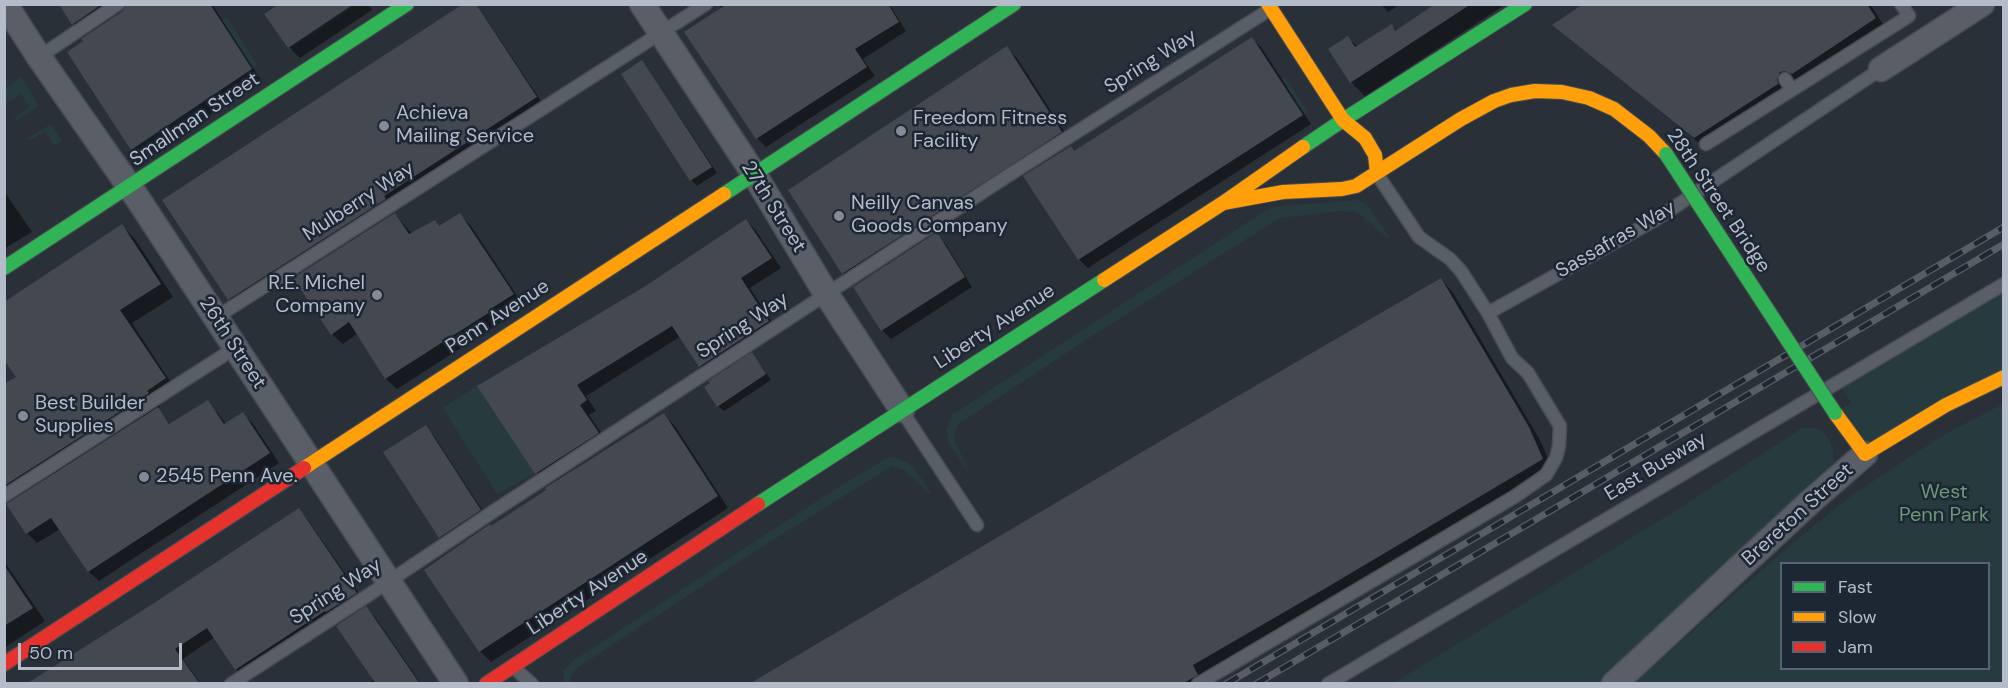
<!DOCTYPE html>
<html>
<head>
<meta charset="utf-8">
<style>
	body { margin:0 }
	#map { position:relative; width:2008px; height:688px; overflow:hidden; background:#2a3038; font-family:"DM Sans",sans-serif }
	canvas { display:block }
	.frame { position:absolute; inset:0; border:6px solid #b4bcc9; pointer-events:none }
	.legend { position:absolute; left:1780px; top:562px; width:210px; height:108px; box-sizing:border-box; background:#1d2633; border:2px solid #59626f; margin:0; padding:8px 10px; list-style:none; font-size:18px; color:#b4bcc9 }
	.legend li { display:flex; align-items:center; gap:12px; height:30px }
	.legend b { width:30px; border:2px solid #59626f }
	.scale { position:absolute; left:18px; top:643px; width:164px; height:27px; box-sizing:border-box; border:3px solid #b4bcc9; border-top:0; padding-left:8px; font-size:18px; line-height:21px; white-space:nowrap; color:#b4bcc9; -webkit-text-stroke:4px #1d2633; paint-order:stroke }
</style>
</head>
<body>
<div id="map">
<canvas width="2008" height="688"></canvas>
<div class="frame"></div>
<ul class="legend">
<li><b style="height:8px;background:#30b455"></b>Fast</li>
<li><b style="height:8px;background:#ff9f0a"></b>Slow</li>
<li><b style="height:8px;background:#e5322d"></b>Jam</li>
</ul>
<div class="scale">50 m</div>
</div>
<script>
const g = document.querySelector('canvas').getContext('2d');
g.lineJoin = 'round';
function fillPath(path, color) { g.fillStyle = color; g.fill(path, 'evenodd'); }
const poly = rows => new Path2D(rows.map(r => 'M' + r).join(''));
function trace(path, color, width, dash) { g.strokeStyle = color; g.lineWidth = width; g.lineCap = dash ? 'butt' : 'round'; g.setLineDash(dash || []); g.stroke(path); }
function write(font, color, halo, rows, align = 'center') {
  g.font = font + ' "DM Sans",sans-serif'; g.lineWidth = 5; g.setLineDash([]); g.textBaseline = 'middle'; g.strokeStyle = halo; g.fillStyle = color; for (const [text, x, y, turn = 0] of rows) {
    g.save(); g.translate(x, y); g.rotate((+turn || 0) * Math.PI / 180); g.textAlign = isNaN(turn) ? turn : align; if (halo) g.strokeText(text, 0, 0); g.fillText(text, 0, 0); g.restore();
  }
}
const green = poly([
	[354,4,359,5,289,51,288,48],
	[227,17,257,65,252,69,221,21],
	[21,77,39,106,17,121,14,118,15,117,29,107,21,94,5,104,5,88],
	[1285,77,1308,112,1303,115,1281,80],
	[198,105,200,109,135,152,132,149],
	[51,124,62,141,54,145,45,132,28,141,28,138],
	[1357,200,1366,203,1390,238,1386,237,1361,215,1355,212,1341,211,1280,218,1092,336,959,424,954,434,955,440,969,473,949,444,946,430,952,415,1271,207],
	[2003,284,2003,377,1865,454,1835,413,1851,403,1838,381],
	[477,386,535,473,497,494,443,408],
	[2003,404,2003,683,1632,684,1801,536,1855,493,1945,434],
	[1782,564,1988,564,1988,668,1782,668],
	[1812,427,1823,431,1830,441,1833,451,1834,462,1830,472,1614,683,1392,684,1680,508,1802,428],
	[894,457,905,461,914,468,932,494,928,492,905,471,892,466,762,547,594,657,577,668,573,672,569,683,565,683,563,671,571,662,829,493,885,459]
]);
const shadow = poly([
	[60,4,212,4,261,80,143,160,132,149,124,12,129,5,84,35,73,24],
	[281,4,368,4,372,10,300,58,289,47,267,14],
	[476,4,545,107,238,308,229,299],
	[719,4,889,4,906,31,863,59,875,76,766,147,757,138,722,9],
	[1381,4,1400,4,1388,12],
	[1436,4,1506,4,1365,96,1351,82,1348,38,1358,47,1392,26,1397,31],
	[1586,4,1870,4,1886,29,1707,149,1566,36],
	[1252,39,1261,47,1311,124,1088,268,1079,259,1075,152],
	[1007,48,1017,58,1071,142,853,283,843,273],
	[647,68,717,173,697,186,691,180],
	[4,191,32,232,4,249],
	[395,214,412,234,440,227,460,215,471,226,523,305,502,319,503,321,397,389,386,379,358,333,343,344,332,334],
	[746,220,756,231,781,268,750,288,778,332,710,376,700,366,681,336,586,396,596,411,589,415,608,443,547,483,537,473,479,387,645,288],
	[122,226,135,239,173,297,132,323,177,392,159,404,160,407,157,409,171,425,207,402,217,412,226,424,243,414,253,424,279,463,99,581,89,572,60,529,37,543,27,533,8,504,4,507,4,386,18,378],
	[936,234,945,243,972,287,891,339,882,330],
	[1441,280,1452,291,1540,440,1553,470,1207,684,752,684],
	[752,354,771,380,724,411,718,406,712,384],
	[664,415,675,426,728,508,491,662,480,651,491,528],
	[425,427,434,436,488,519,449,546,440,537],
	[298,510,307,519,365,602,245,678,236,669,215,637,183,659,201,684,29,684,64,663],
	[4,561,45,621,4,648],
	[366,608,375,617,421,684,368,684,375,679]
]);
const building = poly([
	[59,4,102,4,72,25],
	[126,4,210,4,252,69,131,150,67,52,83,41,81,39,123,11],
	[279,4,354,4,288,48,264,14],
	[463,4,476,4,537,97,384,196,386,199,228,300,162,200],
	[727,4,888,4,899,22,855,49,867,67,756,139,684,32],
	[1435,4,1471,4,1350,83,1328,49,1348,36,1355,47,1392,24,1395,31],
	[1583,4,1867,4,1876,18,1792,74,1785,71,1780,72,1777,79,1778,84,1694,138,1552,25],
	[1252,37,1303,115,1078,260,1023,176,1071,146,1074,151],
	[1007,46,1062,132,842,274,788,190],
	[642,60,712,167,690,181,621,74],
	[395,213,409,234,435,220,439,226,460,213,514,294,492,308,493,310,385,379,349,322,331,335,293,278],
	[746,219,772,258,741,278,769,321,699,367,672,326,577,385,587,400,580,405,599,433,535,474,477,386,644,287],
	[122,224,161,284,120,310,166,378,147,391,149,393,4,486,4,384,16,377,4,360,4,302],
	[937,232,965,277,881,331,853,287],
	[1441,278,1529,427,1543,459,1331,585,1193,665,1198,675,1182,684,749,684,1181,429],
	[752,352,766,374,717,407,704,387,710,383,708,381],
	[208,400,224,424,243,412,270,453,88,572,51,518,26,534,6,504,158,407,169,424],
	[664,413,718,496,479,652,424,570,490,524,491,526,546,490,545,488],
	[426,425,481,510,439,538,383,452],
	[299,508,357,593,326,612,325,611,235,670,207,628,175,649,200,684,26,684,151,605],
	[4,565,33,608,4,626],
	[366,606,367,607,420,684,376,684,336,626]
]);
const lane = poly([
	[39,57,118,4],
	[1785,79,1792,90,1909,16,1901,4],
	[1706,144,1792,90],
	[1377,174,1419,237,1450,259,1461,271,1488,313,1655,220,1881,69],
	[215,318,706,4],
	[902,411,977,525],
	[4,496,235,348],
	[513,667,532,684],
	[231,684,367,596,494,511,1009,175,1269,10],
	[1198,684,1514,497,1546,475,1556,458,1559,446,1560,426,1528,373,1512,358,1488,313],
	[1328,684,2004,284]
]);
const street = poly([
	[5,4,39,57,138,199,456,684],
	[642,4,754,174,827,295,902,410],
	[1881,69,1982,4],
	[1614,684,1810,502,1865,454]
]);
const fast = poly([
	[1303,147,1343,120,1525,4],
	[724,194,1014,4],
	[4,268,407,4],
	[758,504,1104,280]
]);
const slow = poly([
	[1268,4,1343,120,1365,138,1375,155,1377,173],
	[1223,203,1283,192,1342,189,1356,186,1461,119,1494,101,1511,95,1535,91,1562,92,1589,98,1614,109,1649,136,1666,154],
	[1104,280,1223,203,1303,147],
	[1835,413,1865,454,1946,405,2004,377],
	[304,468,724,194]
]);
const jam = poly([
	[4,664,304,468],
	[486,684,758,504]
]);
const rail = poly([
	[1226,684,2004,227],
	[1256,684,2004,244]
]);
const fastBridge = poly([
	[1666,154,1835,413]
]);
const markers = [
	[384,126,6,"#848b96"],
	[901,131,6,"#848b96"],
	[839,216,6,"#848b96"],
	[377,295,6,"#848b96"],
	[23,416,6,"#848b96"],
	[144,477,6,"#848b96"]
];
const streetNames = [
	["Spring Way",1151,62,-32],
	["Smallman Street",195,120,-34],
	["28th Street Bridge",1718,201,56],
	["Mulberry Way",359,202,-33],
	["27th Street",773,207,58],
	["Sassafras Way",1616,240,-30],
	["Penn Avenue",498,317,-33],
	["Spring Way",743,326,-33],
	["Liberty Avenue",995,327,-33],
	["26th Street",232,343,57],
	["East Busway",1656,467,-31],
	["Brereton Street",1798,515,-42],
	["Spring Way",336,592,-33],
	["Liberty Avenue",588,593,-33]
];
const poiNames = [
	["Achieva",396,114],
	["Mailing Service",396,137],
	["Freedom Fitness",913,119],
	["Facility",913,142],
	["Neilly Canvas",851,204],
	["Goods Company",851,227],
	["R.E. Michel",365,284,"right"],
	["Company",365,307,"right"],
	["Best Builder",35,404],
	["Supplies",35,427],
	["2545 Penn Ave.",156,477]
];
const parkNames = [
	["West",1944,493],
	["Penn Park",1944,516]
];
fillPath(green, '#273a3e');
fillPath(shadow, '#0007');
fillPath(building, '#444950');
trace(lane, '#484c53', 15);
trace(street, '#484c53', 27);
trace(fast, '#484c53', 16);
trace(slow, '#484c53', 16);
trace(jam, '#484c53', 16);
trace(lane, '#5a5e66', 12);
trace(street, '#5a5e66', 24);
trace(fast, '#30b455', 14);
trace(slow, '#ff9f0a', 14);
trace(jam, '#e5322d', 14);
trace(rail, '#595d64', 7);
trace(rail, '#1d2633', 4.5, [14]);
trace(fastBridge, '#484c53', 16, []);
trace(fastBridge, '#30b455', 14);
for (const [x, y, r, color] of markers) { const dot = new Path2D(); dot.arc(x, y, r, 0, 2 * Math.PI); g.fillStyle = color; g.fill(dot); trace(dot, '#1d2633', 2); }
write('20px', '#b4bcc9', '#1d2633', streetNames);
write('20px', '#b4bcc9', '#1d2633', poiNames, 'left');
write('20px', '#6b9a76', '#1d2633', parkNames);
</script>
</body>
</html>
